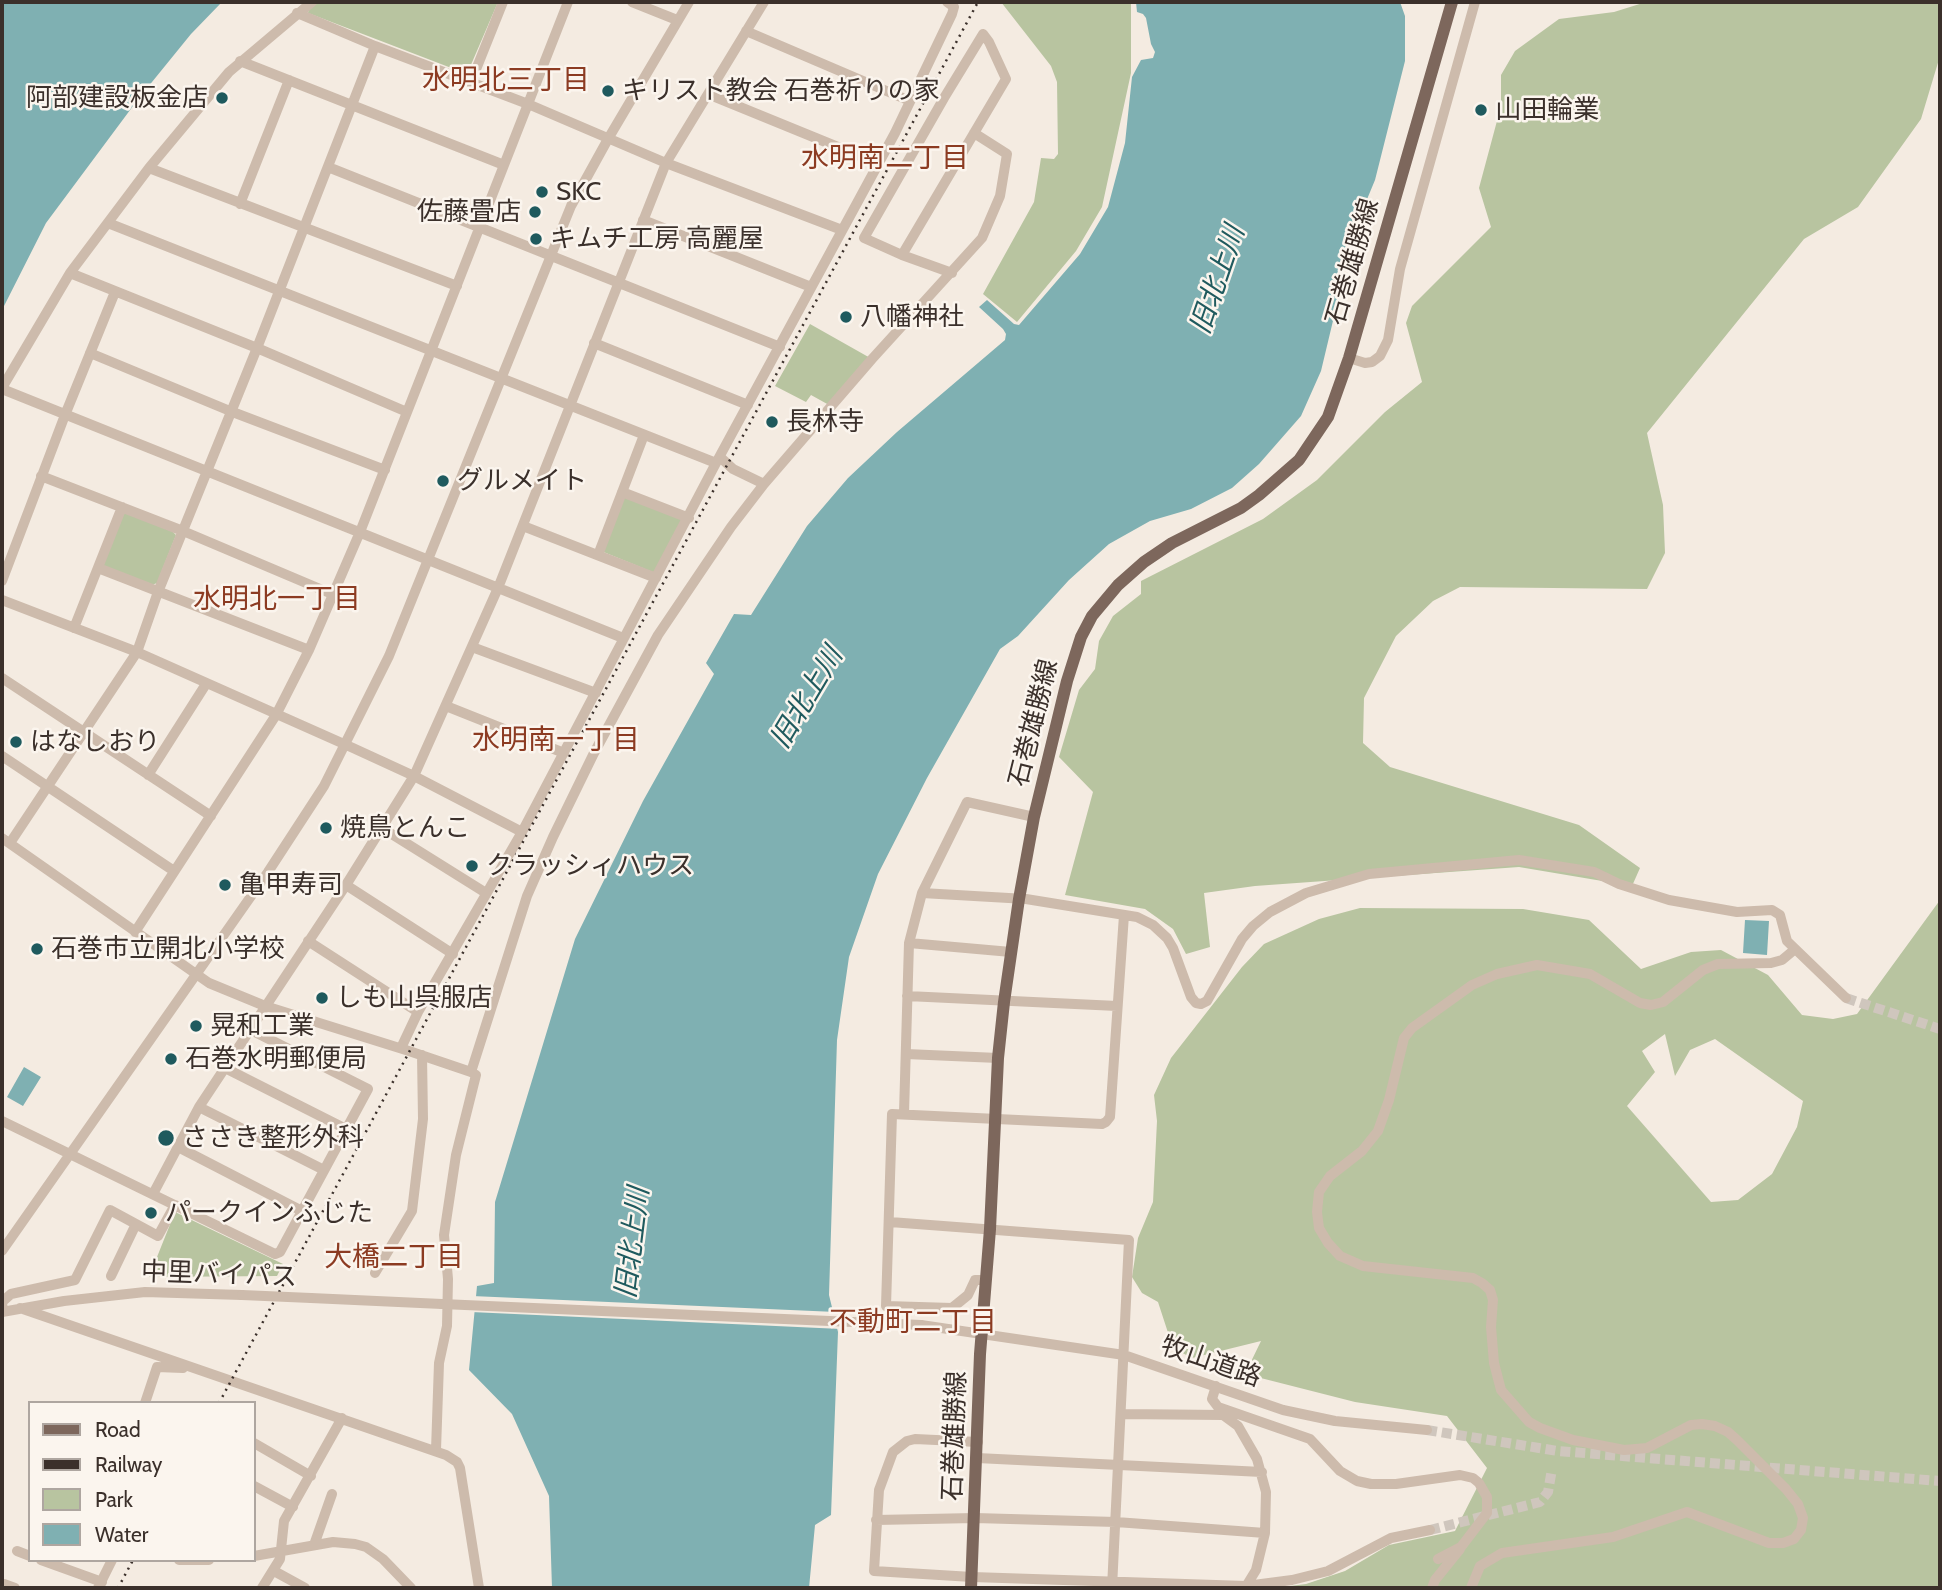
<!DOCTYPE html>
<html>
<head>
<meta charset="utf-8">
<style>
	body { margin:0 }
	#map { position:relative; width:1942px; height:1590px; overflow:hidden; background:#f4ebe1; font-family:Cabin,sans-serif }
	canvas { display:block }
	.frame { position:absolute; inset:0; border:4px solid #3b302b; pointer-events:none }
	.legend { position:absolute; left:28px; top:1401px; width:228px; height:161px; box-sizing:border-box; background:#fbf5ee; border:2px solid #aea6a0; margin:0; padding:9px 12px; list-style:none; font-size:21px; color:#3b302b }
	.legend li { display:flex; align-items:center; gap:14px; height:35px }
	.legend b { width:35px; border:2px solid #aea6a0 }
</style>
</head>
<body>
<div id="map">
<canvas width="1942" height="1590"></canvas>
<div class="frame"></div>
<ul class="legend">
<li><b style="height:9px;background:#7d675c"></b>Road</li>
<li><b style="height:9px;background:#3b302b"></b>Railway</li>
<li><b style="height:19px;background:#b8c4a0"></b>Park</li>
<li><b style="height:19px;background:#7fb0b2"></b>Water</li>
</ul>
</div>
<script>
const g = document.querySelector('canvas').getContext('2d');
g.lineJoin = 'round';
function fillPath(path, color) { g.fillStyle = color; g.fill(path, 'evenodd'); }
const poly = rows => new Path2D(rows.map(r => 'M' + r).join(''));
function trace(path, color, width, dash) { g.strokeStyle = color; g.lineWidth = width; g.lineCap = dash ? 'butt' : 'round'; g.setLineDash(dash || []); g.stroke(path); }
function write(font, color, halo, rows, align = 'center') {
  g.font = font + ' Cabin,"Noto Sans JP",sans-serif'; g.lineWidth = 5; g.setLineDash([]); g.textBaseline = 'middle'; g.strokeStyle = halo; g.fillStyle = color; for (const [text, x, y, turn = 0] of rows) {
    g.save(); g.translate(x, y); g.rotate((+turn || 0) * Math.PI / 180); g.textAlign = isNaN(turn) ? turn : align; if (halo) g.strokeText(text, 0, 0); g.fillText(text, 0, 0); g.restore();
  }
}
const green = poly([
	[318,2,498,2,467,74,308,13,309,7],
	[1001,2,1131,2,1131,73,1102,207,1076,251,1017,322,983,294,1034,202,1041,158,1054,159,1058,154,1057,82,1051,66],
	[1646,2,1940,2,1940,56,1921,119,1858,207,1804,239,1647,433,1663,505,1665,553,1647,589,1460,587,1433,601,1396,636,1364,698,1363,743,1390,767,1579,825,1640,868,1632,886,1519,867,1255,886,1204,893,1210,947,1186,954,1173,929,1145,909,1065,895,1093,792,1059,757,1079,690,1095,669,1099,641,1113,616,1141,594,1141,581,1263,519,1317,480,1385,412,1422,382,1406,323,1412,306,1491,227,1479,188,1501,106,1501,75,1515,51,1559,19,1614,12],
	[810,324,872,359,829,405,811,395,806,402,775,386],
	[624,497,682,519,655,573,601,551],
	[122,510,171,530,176,535,157,583,152,585,103,566],
	[1940,900,1940,1588,1275,1588,1306,1584,1345,1571,1389,1545,1455,1531,1487,1468,1447,1416,1355,1402,1245,1374,1261,1341,1192,1358,1173,1348,1158,1302,1142,1293,1132,1277,1138,1238,1153,1202,1157,1121,1154,1095,1171,1058,1242,967,1264,944,1319,919,1360,908,1523,909,1589,920,1641,969,1691,952,1721,950,1768,975,1802,1015,1833,1019,1857,1014],
	[1665,1034,1675,1076,1690,1050,1715,1039,1803,1101,1797,1127,1772,1174,1738,1200,1711,1202,1627,1106,1655,1072,1642,1051],
	[175,1212,283,1264,277,1276,149,1277]
]);
const water = poly([
	[2,2,222,2,191,34,139,98,46,223,2,310],
	[1136,2,1400,2,1405,16,1405,61,1375,180,1341,262,1337,304,1321,371,1301,416,1259,464,1232,488,1191,509,1150,521,1109,544,1069,580,1018,636,1000,649,927,778,878,874,849,957,837,1040,829,1295,838,1332,831,1515,815,1525,809,1588,552,1588,549,1496,512,1414,469,1370,477,1286,494,1283,495,1202,575,939,643,801,714,674,706,663,734,614,751,615,807,526,848,478,897,432,1005,340,1006,334,1003,329,979,307,987,300,1014,324,1019,325,1080,254,1108,207,1125,143,1132,77,1141,60,1153,58,1155,52,1151,44,1146,18,1143,14,1137,12],
	[1745,920,1769,921,1767,955,1743,953],
	[24,1067,41,1077,23,1106,7,1097]
]);
const pier = poly([
	[472,1296,836,1312,841,1329,471,1312]
]);
const minorTunnel = poly([
	[1846,998,1940,1029],
	[1427,1430,1558,1451,1940,1481],
	[1430,1530,1540,1502,1548,1492,1552,1469]
]);
const minor = poly([
	[632,2,677,20],
	[297,13,375,46,528,104,666,163,842,230],
	[746,31,910,101],
	[240,61,504,165],
	[471,82,503,2],
	[708,94,877,163],
	[328,167,780,347],
	[149,168,457,286],
	[240,204,289,80],
	[643,220,811,287],
	[108,223,716,463],
	[902,255,1006,79,989,42,983,34,944,98,864,238,902,255,952,273],
	[70,273,257,348,407,412],
	[594,343,748,405],
	[90,353,230,411,385,470],
	[1349,358,1365,363,1372,362,1380,356,1388,340,1400,269,1475,2],
	[2,388,70,273,149,168,229,72,312,2],
	[2,389,623,638],
	[720,457,733,469,764,484],
	[41,476,183,531,332,594],
	[622,492,689,518],
	[523,526,656,578],
	[598,555,644,435],
	[98,568,309,650],
	[2,581,65,415,115,292],
	[2,600,137,652,353,748,414,776,522,832],
	[74,628,122,507],
	[472,647,596,693],
	[2,678,211,816],
	[446,706,564,753],
	[2,756,174,871],
	[148,775,206,684],
	[382,828,486,893],
	[2,838,209,983,265,1006,409,1051,471,1072,476,1075,456,1155,444,1235,448,1279,447,1326,439,1363,436,1450],
	[10,843,137,652,158,592,257,348,375,46],
	[346,885,453,954],
	[922,893,1026,899,1137,917,1153,925,1167,938,1173,948,1191,997,1196,1003,1201,1004,1207,1001,1242,939,1253,926,1270,912,1306,893,1369,874,1519,860,1594,872,1619,884,1669,900,1737,912,1772,910,1780,915,1787,941,1846,998],
	[135,932,276,715,309,650,360,532,568,2],
	[308,941,418,1012],
	[909,943,1011,952],
	[907,996,1117,1006],
	[401,1048,418,1012,522,832,716,463,895,133,952,14,954,7,947,2],
	[906,1054,998,1058],
	[225,1068,346,1129],
	[471,1072,527,896,553,837,594,753,658,635,731,527,764,484,872,359,982,238,1000,196,1007,154,974,133],
	[199,1107,324,1170],
	[904,1113,909,943,922,893,967,802,1034,817],
	[2,1121,275,1254,280,1252,368,1089,251,1030],
	[178,1147,302,1211],
	[153,1194,199,1107,346,885,414,776,498,588,666,163,764,2],
	[890,1222,1129,1240,1112,1588],
	[2,1251,268,872,324,786,389,656,571,206,608,139,689,2],
	[375,1273,412,1211,423,1119,422,1055],
	[111,1276,136,1224],
	[986,1280,975,1280,968,1295,952,1308,886,1306,892,1114,1102,1124,1106,1122,1110,1117,1124,915],
	[311,1298,442,1304],
	[20,1308,446,1455,457,1462,460,1468,479,1588],
	[2,1312,64,1301,145,1292,242,1295],
	[3,1312,2,1302,11,1294,75,1280,110,1210,158,1236,175,1205],
	[921,1325,1124,1355,1283,1410,1335,1421,1427,1430],
	[1216,1386,1212,1399,1218,1407,1310,1439,1340,1471,1357,1481,1371,1484,1396,1484,1460,1475,1473,1478,1479,1483,1487,1497,1487,1513,1461,1547,1438,1559],
	[145,1403,157,1367,183,1368],
	[1121,1414,1223,1415,1238,1426,1257,1459,1266,1492,1265,1533,1256,1570,1245,1588],
	[978,1442,915,1439,907,1441,893,1452,879,1490,874,1571,972,1577,1246,1586,1292,1580,1328,1571,1391,1538,1430,1530],
	[254,1443,311,1476],
	[977,1458,1262,1472],
	[254,1486,293,1507],
	[876,1520,975,1518,1116,1522,1265,1533],
	[314,1545,332,1494],
	[17,1551,30,1556],
	[254,1556,333,1542,355,1544,366,1547,383,1559,411,1588],
	[41,1560,102,1582],
	[179,1560,209,1560],
	[274,1571,305,1588],
	[4,1584,15,1588],
	[98,1588,112,1560],
	[262,1588,280,1559,284,1521,342,1418],
	[1432,1588,1435,1580,1460,1549],
	[1471,1588,1480,1566,1502,1553,1613,1537,1687,1512,1769,1543,1783,1543,1794,1539,1801,1530,1803,1518,1798,1504,1786,1489,1737,1440,1728,1432,1715,1426,1702,1424,1691,1425,1647,1448,1624,1450,1573,1440,1540,1428,1529,1422,1501,1390,1494,1363,1491,1327,1493,1300,1490,1290,1482,1283,1473,1278,1363,1266,1340,1256,1328,1243,1319,1228,1317,1212,1319,1192,1330,1176,1362,1151,1378,1131,1389,1100,1404,1038,1412,1028,1472,985,1497,974,1537,965,1590,974,1640,1003,1651,1005,1663,1002,1703,970,1718,964,1771,963,1782,960,1794,950]
]);
const major = poly([
	[971,1588,980,1354,990,1229,998,1058,1004,1002,1019,899,1034,817,1067,681,1081,637,1092,616,1118,585,1144,562,1172,543,1241,508,1259,495,1299,460,1328,417,1349,358,1452,2]
]);
const rail = poly([
	[219,1403,978,2],
	[118,1588,133,1560]
]);
const minorBridge = poly([
	[242,1295,311,1298],
	[442,1304,921,1325]
]);
const markers = [
	[608,91,7,"#1f5a5e"],
	[222,98,7,"#1f5a5e"],
	[1481,110,7,"#1f5a5e"],
	[542,192,7,"#1f5a5e"],
	[535,212,7,"#1f5a5e"],
	[536,239,7,"#1f5a5e"],
	[846,317,7,"#1f5a5e"],
	[772,422,7,"#1f5a5e"],
	[443,481,7,"#1f5a5e"],
	[16,742,7,"#1f5a5e"],
	[326,828,7,"#1f5a5e"],
	[472,866,7,"#1f5a5e"],
	[225,885,7,"#1f5a5e"],
	[37,949,7,"#1f5a5e"],
	[322,998,7,"#1f5a5e"],
	[196,1026,7,"#1f5a5e"],
	[171,1059,7,"#1f5a5e"],
	[166,1138,9,"#1f5a5e"],
	[151,1213,7,"#1f5a5e"]
];
const poiNames = [
	["キリスト教会 石巻祈りの家",622,91],
	["阿部建設板金店",208,98,"right"],
	["山田輪業",1495,110],
	["SKC",556,192],
	["佐藤畳店",521,212,"right"],
	["キムチ工房 高麗屋",550,239],
	["八幡神社",860,317],
	["長林寺",786,422],
	["グルメイト",457,481],
	["はなしおり",30,742],
	["焼鳥とんこ",340,828],
	["クラッシィハウス",486,866],
	["亀甲寿司",239,885],
	["石巻市立開北小学校",51,949],
	["しも山呉服店",336,998],
	["晃和工業",210,1026],
	["石巻水明郵便局",185,1059],
	["ささき整形外科",182,1138],
	["パークインふじた",165,1213]
];
const streetNames = [
	["石巻雄勝線",1353,262,-74],
	["石巻雄勝線",1034,723,-76],
	["中里バイパス",219,1275,2],
	["牧山道路",1211,1362,19],
	["石巻雄勝線",955,1436,-88]
];
const neighbourhoodNames = [
	["水明北三丁目",506,81],
	["水明南二丁目",885,159],
	["水明北一丁目",277,600],
	["水明南一丁目",556,741],
	["大橋二丁目",394,1258],
	["不動町二丁目",913,1323]
];
const waterNames = [
	["旧北上川",1218,280,-71],
	["旧北上川",807,698,-59],
	["旧北上川",633,1243,-83]
];
fillPath(green, '#b8c4a0');
fillPath(water, '#7fb0b2');
fillPath(pier, '#f4ebe1');
trace(minorTunnel, '#cfc6bd', 10, [10, 5]);
trace(minor, '#cdbbac', 10);
trace(major, '#7d675c', 12);
trace(rail, '#3b302b', 2.5, [2, 5]);
trace(minorBridge, '#cdbbac', 10);
for (const [x, y, r, color] of markers) { const dot = new Path2D(); dot.arc(x, y, r, 0, 2 * Math.PI); g.fillStyle = color; g.fill(dot); trace(dot, '#fbf5ee', 2.5); }
write('26px', '#3b302b', '#fbf5ee', poiNames, 'left');
write('26px', '#3b302b', '#fbf5ee', streetNames);
write('28px', '#8c3b22', '#fbf5ee', neighbourhoodNames);
write('italic 28px', '#1f5a5e', '#fbf5ee', waterNames);
</script>
</body>
</html>
